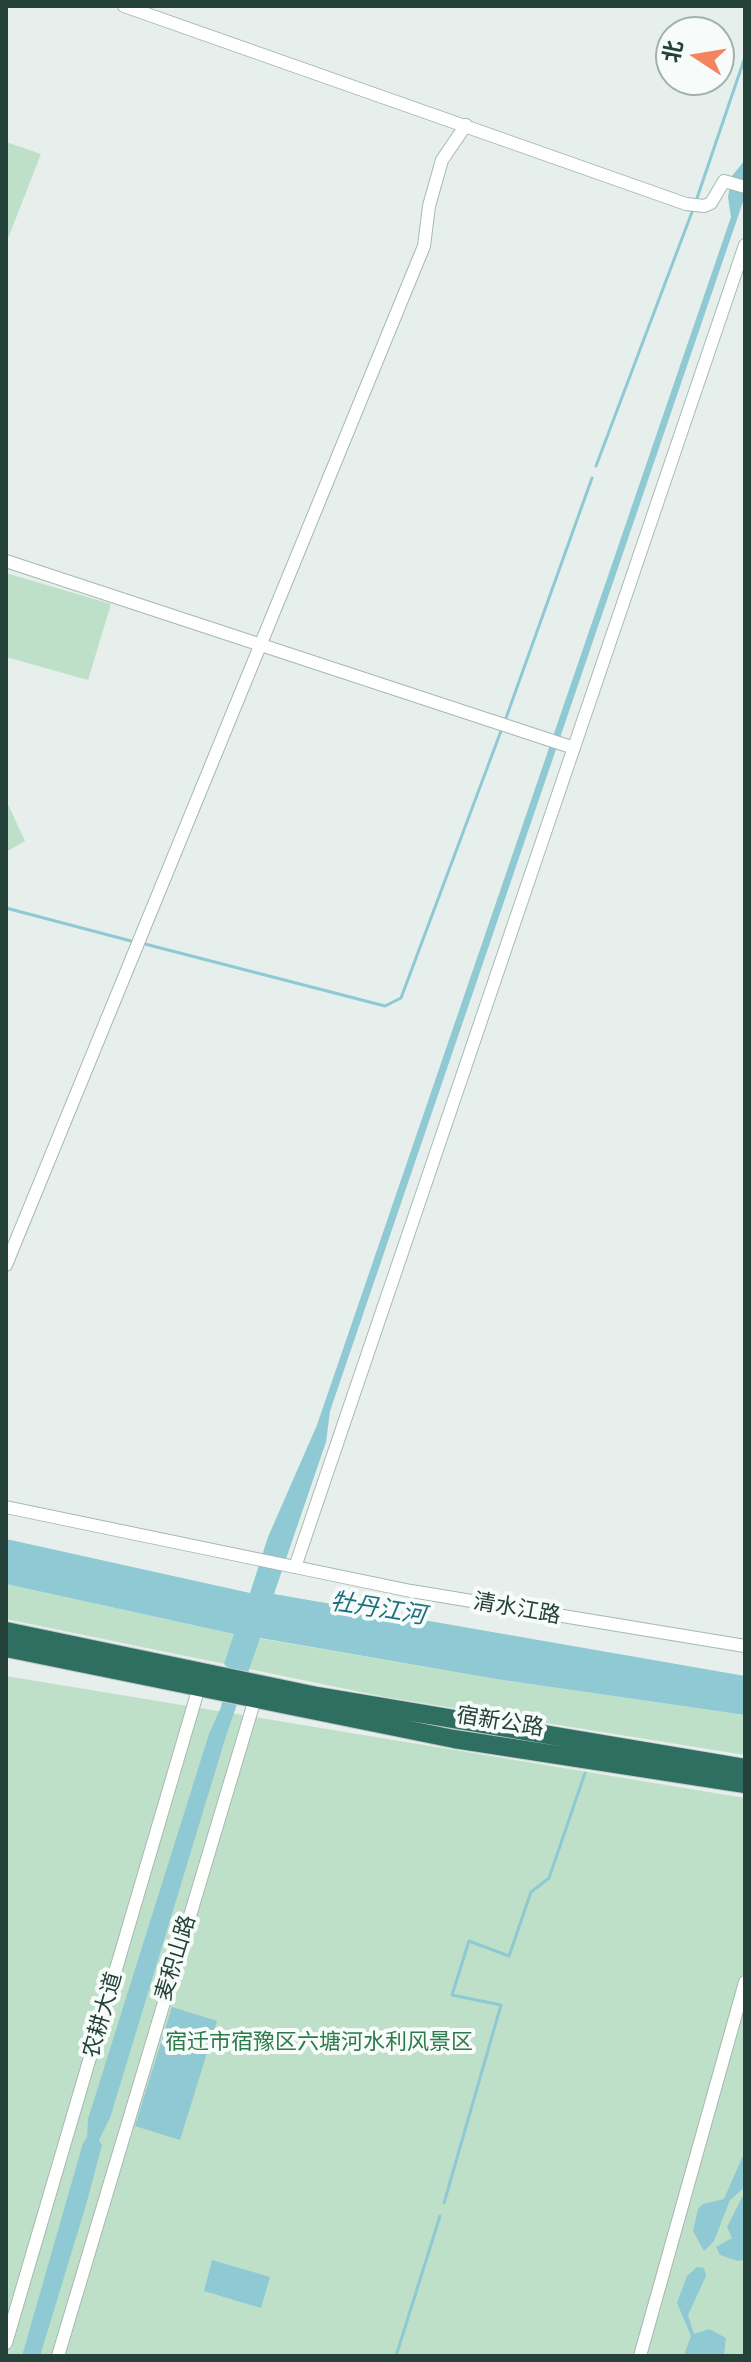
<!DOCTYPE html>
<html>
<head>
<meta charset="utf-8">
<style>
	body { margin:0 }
	#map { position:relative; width:751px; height:2362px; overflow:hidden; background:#e6efeb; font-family:"Work Sans","Noto Sans SC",sans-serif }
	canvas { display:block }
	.frame { position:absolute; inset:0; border:8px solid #24423a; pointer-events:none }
	.north { position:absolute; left:655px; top:16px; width:80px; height:80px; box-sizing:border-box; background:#f7fbf9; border:2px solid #a3b1ad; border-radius:50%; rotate:282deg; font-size:22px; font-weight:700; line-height:32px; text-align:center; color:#24423a }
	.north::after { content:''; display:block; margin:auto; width:28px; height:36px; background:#f4845f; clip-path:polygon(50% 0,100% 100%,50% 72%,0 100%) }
</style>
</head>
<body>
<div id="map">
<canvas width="751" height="2362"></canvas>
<div class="frame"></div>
<div class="north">北</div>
</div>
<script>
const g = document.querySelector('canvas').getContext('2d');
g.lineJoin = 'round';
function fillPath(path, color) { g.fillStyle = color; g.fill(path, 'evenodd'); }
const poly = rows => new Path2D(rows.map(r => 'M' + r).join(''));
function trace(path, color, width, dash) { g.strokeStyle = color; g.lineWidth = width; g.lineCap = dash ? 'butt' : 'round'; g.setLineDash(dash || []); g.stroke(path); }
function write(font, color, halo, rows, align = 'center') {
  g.font = font + ' "Work Sans","Noto Sans SC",sans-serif'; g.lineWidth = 8; g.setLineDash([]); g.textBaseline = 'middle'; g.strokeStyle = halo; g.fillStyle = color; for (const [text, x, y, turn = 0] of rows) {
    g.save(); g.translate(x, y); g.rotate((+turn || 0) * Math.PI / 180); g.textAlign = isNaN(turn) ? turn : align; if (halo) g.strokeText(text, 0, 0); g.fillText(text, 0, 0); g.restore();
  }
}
const green = poly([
	[6,142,41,154,7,241,6,241],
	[6,573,111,604,88,680,6,657],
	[6,800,25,841,6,852],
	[6,1584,234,1634,496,1679,745,1715,745,1755,385,1697,6,1619],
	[6,1676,745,1798,745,2356,6,2356]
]);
const water = poly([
	[745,160,745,196,330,1411,326,1442,274,1594,745,1676,745,1715,496,1679,260,1638,226,1736,110,2118,99,2140,102,2145,86,2205,40,2356,22,2356,83,2143,87,2138,88,2119,209,1734,221,1707,230,1670,224,1664,234,1634,6,1584,6,1539,250,1593,268,1537,317,1425,731,217,728,197,732,176],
	[172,2007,217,2021,180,2140,135,2126],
	[745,2151,745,2187,730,2200,714,2241,704,2251,693,2231,698,2209,703,2204,724,2199],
	[742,2197,745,2197,745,2253,743,2260,738,2261,720,2255,716,2247,732,2238,727,2227],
	[212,2260,270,2277,261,2308,204,2291],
	[697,2267,704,2268,706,2276,688,2315,694,2334,709,2329,726,2338,724,2356,684,2355,691,2336,677,2303,687,2276]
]);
const stream = poly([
	[697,198,745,57],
	[596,466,692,212],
	[506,718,592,478],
	[6,908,131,941],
	[145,944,385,1006,401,998,501,731],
	[444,2203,501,2005,452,1995,469,1941,509,1956,531,1892,549,1878,585,1773],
	[396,2356,440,2216]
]);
const minor = poly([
	[124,6,686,204,704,206,711,203,724,181,745,187],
	[6,561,574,748],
	[6,1265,424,246,429,206,442,160,466,125],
	[6,1507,411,1591,745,1646],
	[295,1567,745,245],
	[6,2343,199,1687],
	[58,2356,255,1699],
	[640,2356,745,1982]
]);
const highway = poly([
	[6,1631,317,1696,745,1768],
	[6,1648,454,1739,745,1784]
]);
const streetNames = [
	["清水江路",517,1609,10],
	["宿新公路",500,1722,9],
	["麦积山路",176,1958,-73],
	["农耕大道",103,2015,-74]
];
const parkNames = [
	["宿迁市宿豫区六塘河水利风景区",319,2043]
];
const waterNames = [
	["牡丹江河",378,1609,9]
];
fillPath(green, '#bfe0c8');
fillPath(water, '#8ec9d4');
trace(stream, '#8ec9d4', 3);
trace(minor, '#a8b8b2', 14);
trace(highway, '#c2cac8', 20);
trace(minor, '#fff', 12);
trace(highway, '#2f6f62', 18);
write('22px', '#24423a', '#f7fbf9', streetNames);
write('22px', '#2d7a4b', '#f7fbf9', parkNames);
write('italic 24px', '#1c6f80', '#f7fbf9', waterNames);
</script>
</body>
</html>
